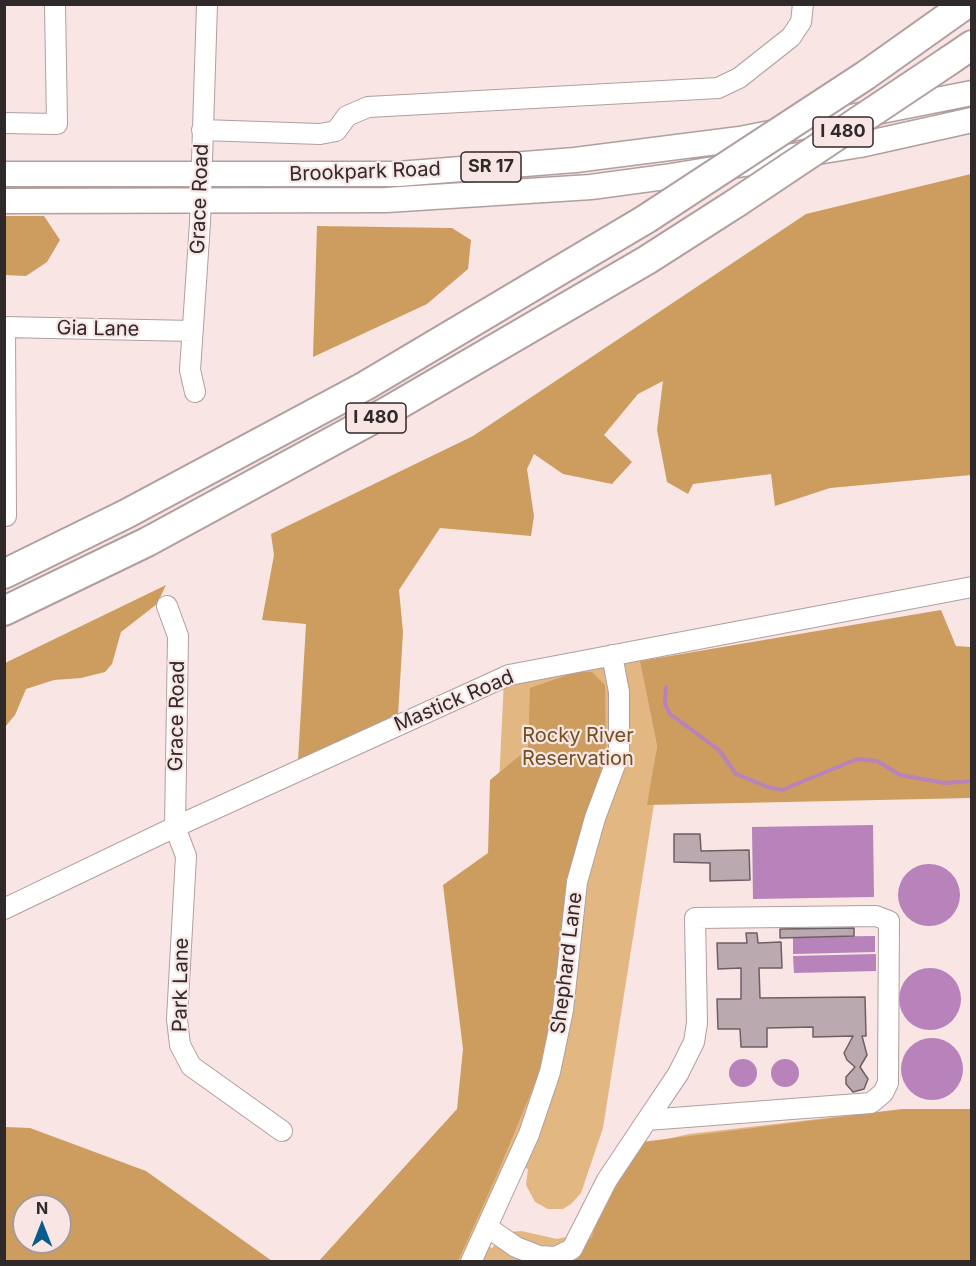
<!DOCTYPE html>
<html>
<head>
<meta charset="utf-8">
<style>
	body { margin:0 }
	#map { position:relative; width:976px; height:1266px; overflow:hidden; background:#f8e5e4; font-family:Inter,sans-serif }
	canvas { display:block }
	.frame { position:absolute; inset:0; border:6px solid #302929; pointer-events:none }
	.north { position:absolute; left:12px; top:1194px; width:60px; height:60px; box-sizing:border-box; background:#f8e5e4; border:2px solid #a89a99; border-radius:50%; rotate:0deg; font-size:16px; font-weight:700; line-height:24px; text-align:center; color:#302929 }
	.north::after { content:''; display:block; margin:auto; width:21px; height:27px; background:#085b8d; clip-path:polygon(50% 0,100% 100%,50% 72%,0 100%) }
</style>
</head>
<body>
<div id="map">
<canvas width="976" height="1266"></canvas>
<div class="frame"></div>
<div class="north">N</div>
</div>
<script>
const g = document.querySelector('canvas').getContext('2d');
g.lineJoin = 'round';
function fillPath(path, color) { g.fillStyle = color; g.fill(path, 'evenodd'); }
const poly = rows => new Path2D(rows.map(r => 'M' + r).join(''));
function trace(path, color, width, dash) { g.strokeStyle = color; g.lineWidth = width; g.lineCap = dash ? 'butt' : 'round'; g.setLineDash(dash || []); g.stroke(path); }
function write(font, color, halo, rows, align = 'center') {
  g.font = font + ' Inter,sans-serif'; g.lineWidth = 4.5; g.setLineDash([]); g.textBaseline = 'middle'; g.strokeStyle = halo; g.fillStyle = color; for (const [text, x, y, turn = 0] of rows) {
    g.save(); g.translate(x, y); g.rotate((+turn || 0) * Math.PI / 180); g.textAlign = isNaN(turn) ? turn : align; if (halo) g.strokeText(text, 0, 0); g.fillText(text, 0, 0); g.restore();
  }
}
const green = poly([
	[639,654,657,746,648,804,654,804,603,1128,581,1193,571,1204,563,1209,548,1209,535,1202,526,1185,528,1169,523,1167,487,1246,492,1248,501,1237,511,1232,521,1231,557,1239,575,1235,597,1220,607,1205,623,1149,689,1134,903,1109,971,1109,971,1261,320,1262,484,1094,504,680]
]);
const forest = poly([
	[971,174,971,475,830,488,775,506,771,474,693,484,688,494,667,482,657,430,663,381,638,394,604,435,632,462,612,484,563,474,534,454,527,469,534,516,531,536,440,528,399,590,403,632,398,716,298,761,306,624,262,620,274,555,271,534,473,436,806,214],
	[5,216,44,216,60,240,47,262,26,276,5,275],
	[317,226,452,228,471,240,468,269,427,304,313,357],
	[166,585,157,604,121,632,112,664,105,672,81,678,54,680,26,689,15,715,5,727,5,663],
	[941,610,956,646,971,647,971,798,647,805,657,746,640,661],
	[576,672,592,672,605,685,606,754,566,881,558,995,537,1078,498,1172,458,1261,318,1262,457,1109,463,1049,443,885,488,853,490,780,528,749,530,688],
	[903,1109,971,1109,971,1261,561,1262,592,1237,597,1220,642,1142],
	[5,1127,30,1128,146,1171,272,1261,5,1261],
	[24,1206,60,1206,60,1242,24,1242]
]);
const water = poly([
	[873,825,874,897,753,899,752,827],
	'898 895a31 31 0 1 1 62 0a31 31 0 1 1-62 0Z',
	[875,936,875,952,793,954,793,937],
	[876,954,876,971,794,973,793,956],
	'899 999a31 31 0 1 1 62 0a31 31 0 1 1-62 0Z',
	'901 1069a31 31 0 1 1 62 0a31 31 0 1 1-62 0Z',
	'729 1073a14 14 0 1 1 28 0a14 14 0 1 1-28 0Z',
	'771 1073a14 14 0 1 1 28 0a14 14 0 1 1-28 0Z'
]);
const stream = poly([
	[666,687,665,704,670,714,719,750,736,774,768,787,782,790,857,759,877,761,900,775,945,783,972,781]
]);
const building = poly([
	[674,834,700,834,701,851,749,850,750,880,710,881,710,863,674,862,674,834],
	[854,928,854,936,780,938,780,929,854,928],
	[746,933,757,933,758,943,781,942,782,968,759,968,760,998,865,997,866,1036,862,1036,867,1055,860,1067,868,1079,864,1089,853,1092,846,1084,846,1077,855,1067,847,1060,844,1053,853,1036,813,1037,813,1027,767,1028,767,1047,741,1047,740,1029,718,1029,717,999,741,999,741,968,718,969,717,943,747,943,746,933]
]);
const minor = poly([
	[4,123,57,124,55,4],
	[202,130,320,134,336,131,347,116,368,107,718,88,739,78,791,37,801,22,803,4],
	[4,327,192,331],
	[5,327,6,516],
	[195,392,190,370,200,223,207,4],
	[167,606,178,636,175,827,186,856,177,1019,180,1045,191,1066,282,1131],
	[4,909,175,827,509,675,972,587],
	[487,1227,516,1247,539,1256,556,1257,572,1249,607,1180,647,1120,678,1074,694,1042,697,1023,695,918,876,916,889,921,888,1083,883,1093,871,1103,647,1120],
	[471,1262,529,1134,550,1072,563,1010,577,882,595,818,619,754,619,692,612,655]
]);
const major = poly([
	[4,174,398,174,575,160,740,139,972,93],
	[4,201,386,200,591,187,665,177,860,145,972,120]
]);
const highway = poly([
	[950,60,972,45],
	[866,75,966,4],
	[4,574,126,514,365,386,646,219],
	[4,611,147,542,386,412,647,260,736,203]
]);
const highwayBridge = poly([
	[736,203,950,60],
	[646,219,866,75]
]);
const shields = [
	[843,132,60],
	[491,167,60],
	[376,418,60]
];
const shieldNames = [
	["I 480",843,132],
	["SR 17",491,167],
	["I 480",376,418]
];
const streetNames = [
	["Brookpark Road",365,172,-2],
	["Grace Road",200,199,-88],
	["Gia Lane",98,329,1],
	["Mastick Road",454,701,-23],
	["Grace Road",177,716,-89],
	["Shephard Lane",567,963,-83],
	["Park Lane",181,985,-89]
];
const parkNames = [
	["Rocky River",578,736],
	["Reservation",578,759]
];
fillPath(green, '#e2b781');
fillPath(forest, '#cc9d5e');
fillPath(water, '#b783ba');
trace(stream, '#b783ba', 4);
fillPath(building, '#baaab0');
trace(building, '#6e5f65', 1.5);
trace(minor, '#b19f9f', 22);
trace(major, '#b19f9f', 27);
trace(highway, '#b19f9f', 32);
trace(minor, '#fff', 20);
trace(major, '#fff', 24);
trace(highway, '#fff', 28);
trace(highwayBridge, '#b19f9f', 32, []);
trace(highwayBridge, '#fff', 28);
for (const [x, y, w] of shields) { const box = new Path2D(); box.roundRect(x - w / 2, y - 15, w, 30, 4.5); g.fillStyle = '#f8e5e4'; g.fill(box); trace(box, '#302929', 1.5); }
write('bold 18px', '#302929', null, shieldNames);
write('20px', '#302929', '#f8e5e4', streetNames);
write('20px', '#715021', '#f8e5e4', parkNames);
</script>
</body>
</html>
